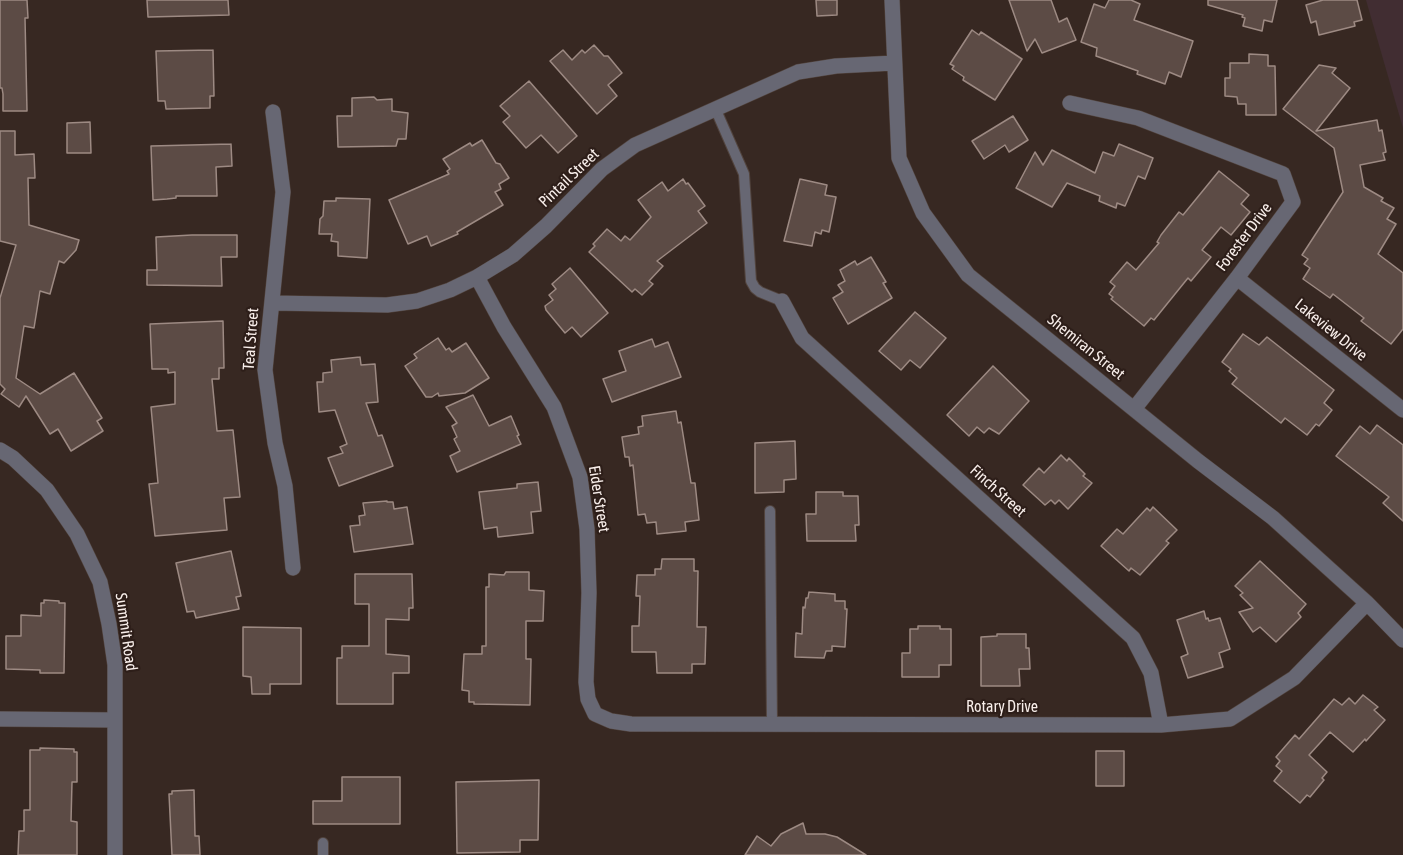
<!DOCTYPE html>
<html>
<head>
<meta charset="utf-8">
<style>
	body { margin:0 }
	canvas { display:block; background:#372822 }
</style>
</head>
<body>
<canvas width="1403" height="855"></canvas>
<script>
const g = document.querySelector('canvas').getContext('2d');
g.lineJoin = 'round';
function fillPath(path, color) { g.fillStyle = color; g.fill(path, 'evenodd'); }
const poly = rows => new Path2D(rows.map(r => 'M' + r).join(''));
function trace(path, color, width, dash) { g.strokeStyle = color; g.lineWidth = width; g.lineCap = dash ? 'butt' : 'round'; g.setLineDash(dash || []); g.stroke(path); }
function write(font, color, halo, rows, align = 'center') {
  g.font = font + ' "Asap Condensed",sans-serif'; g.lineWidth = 4.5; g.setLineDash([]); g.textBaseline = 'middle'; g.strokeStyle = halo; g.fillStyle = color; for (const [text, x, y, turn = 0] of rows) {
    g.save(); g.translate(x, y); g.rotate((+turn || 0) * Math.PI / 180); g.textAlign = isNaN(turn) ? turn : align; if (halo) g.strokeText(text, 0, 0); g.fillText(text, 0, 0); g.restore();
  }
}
const industrial = poly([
	[1366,0,1403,0,1403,128]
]);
const building = poly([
	[0,0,27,0,28,18,25,18,27,111,3,111,3,94,2,88,0,88,0,0],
	[147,0,228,0,229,15,148,17,147,0],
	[816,0,837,0,837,15,817,16,816,0],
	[1009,0,1051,0,1059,22,1067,18,1076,40,1042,53,1035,39,1027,51,1009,0],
	[1109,0,1131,0,1140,4,1134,20,1193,41,1181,77,1169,72,1165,84,1137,74,1138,71,1096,56,1097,48,1081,42,1094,4,1105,8,1109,0],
	[1208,0,1277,0,1272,22,1264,20,1262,31,1243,26,1245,18,1242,17,1243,15,1208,5,1208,0],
	[1323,0,1357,0,1362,20,1354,22,1355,26,1319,35,1316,21,1311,23,1306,5,1323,0],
	[972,30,979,35,981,32,1022,59,995,100,963,80,964,77,952,69,954,66,950,64,972,30],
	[594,45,604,56,608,56,622,73,608,85,617,96,597,114,550,61,563,50,572,60,582,50,585,53,594,45],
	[213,50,214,96,210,96,210,108,166,109,165,101,158,101,156,51,213,50],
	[1249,54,1268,55,1268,66,1275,66,1276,115,1246,115,1246,104,1238,104,1237,97,1225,96,1225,78,1230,78,1230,63,1249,63,1249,54],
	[1319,65,1336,68,1332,73,1350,88,1316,131,1377,120,1379,131,1382,130,1386,152,1383,153,1385,160,1360,165,1364,187,1383,198,1381,201,1394,208,1387,219,1396,224,1378,254,1403,273,1403,329,1391,344,1361,321,1364,318,1333,294,1330,298,1303,279,1310,268,1304,264,1308,259,1302,255,1343,192,1334,148,1283,109,1319,65],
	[529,81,577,136,558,153,541,135,526,148,503,122,510,116,500,106,529,81],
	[374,97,377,100,392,99,392,111,408,113,406,139,398,139,396,146,338,147,337,116,352,116,352,98,374,97],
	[1013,116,1028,140,1009,152,1005,145,984,159,972,141,1013,116],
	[90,122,91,153,67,153,67,123,90,122],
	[0,131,15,131,15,155,34,154,35,178,28,178,29,225,79,240,76,250,64,263,59,261,50,294,40,291,34,328,24,326,16,378,40,394,74,373,102,418,97,421,103,431,71,451,58,429,50,434,26,396,19,407,1,394,5,389,0,384,0,298,16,245,0,241,0,131],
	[482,140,496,163,500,164,509,178,499,184,501,189,495,192,503,205,457,232,458,234,431,246,427,236,408,244,389,200,449,174,447,171,450,169,443,159,470,143,472,146,482,140],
	[231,144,232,166,216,167,217,196,176,196,176,198,167,199,153,200,151,146,231,144],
	[1119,144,1153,158,1145,179,1138,176,1125,206,1117,203,1116,208,1099,201,1100,196,1067,183,1052,207,1016,188,1035,152,1043,165,1052,150,1095,173,1103,152,1114,156,1119,144],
	[1219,171,1249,195,1241,204,1250,212,1231,235,1221,227,1202,250,1211,257,1191,281,1188,278,1154,320,1151,318,1144,326,1111,299,1113,297,1109,294,1115,286,1110,282,1127,262,1136,270,1159,243,1157,242,1161,235,1179,212,1183,215,1219,171],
	[683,179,686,184,688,183,705,206,698,211,707,223,657,261,663,266,649,281,653,284,642,295,635,289,632,292,589,252,595,246,593,244,607,229,621,241,625,236,630,240,651,217,638,200,662,182,668,191,683,179],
	[800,179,827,185,825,195,836,197,829,232,822,230,821,234,815,232,812,246,784,241,800,179],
	[336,198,370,199,367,258,338,256,338,242,331,241,332,234,319,234,320,219,323,216,324,201,336,201,336,198],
	[192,235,237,235,237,257,221,257,222,286,147,285,147,270,157,270,156,237,192,235],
	[871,257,886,282,883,283,892,298,848,324,833,298,843,292,838,285,845,281,840,270,855,261,857,265,871,257],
	[570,268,608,313,581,337,572,327,565,333,546,310,545,306,553,300,549,295,556,289,552,284,570,268],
	[915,312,946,338,920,368,910,360,901,370,879,351,915,312],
	[223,321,224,368,219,368,219,379,212,379,217,431,233,430,240,497,224,498,227,530,155,536,149,484,158,483,151,407,175,404,175,372,168,373,168,369,152,369,150,324,223,321],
	[1243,334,1259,345,1267,337,1334,390,1324,403,1332,410,1319,426,1316,424,1307,435,1285,418,1281,423,1232,384,1237,378,1229,371,1231,369,1222,362,1243,334],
	[438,338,446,350,449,348,452,352,466,343,489,378,465,393,439,396,438,393,432,397,426,397,405,366,417,358,414,354,438,338],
	[652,339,655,347,668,342,681,377,612,402,603,379,626,371,619,351,652,339],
	[360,357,361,365,375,364,378,402,366,403,378,436,382,435,393,466,339,486,328,458,343,453,340,447,347,444,335,410,319,412,317,382,323,382,323,373,332,372,331,360,360,357],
	[993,366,1029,401,999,434,989,428,984,433,977,427,969,436,947,415,993,366],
	[473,395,489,426,511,416,519,435,517,436,521,444,457,472,450,456,460,451,454,439,457,437,452,426,457,423,446,407,473,395],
	[676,411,678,423,681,422,691,483,695,483,699,520,685,522,686,531,657,534,656,522,647,523,645,514,638,515,633,465,630,466,629,457,625,457,622,437,639,434,638,427,643,426,642,416,676,411],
	[1377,425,1403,445,1403,521,1383,503,1389,497,1336,456,1360,426,1370,434,1377,425],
	[795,441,796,479,784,480,784,492,755,493,755,443,795,441],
	[1061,455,1067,461,1069,458,1085,474,1083,476,1092,483,1068,509,1059,500,1055,504,1051,500,1045,505,1023,485,1039,468,1044,473,1061,455],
	[538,482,541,511,531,512,533,533,498,537,497,527,484,529,479,492,517,488,517,484,538,482],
	[816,492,843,492,843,496,858,496,859,525,855,525,856,541,807,541,806,514,816,514,816,492],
	[387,501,387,502,393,502,394,509,407,507,413,544,354,552,350,526,360,525,359,516,365,515,363,503,387,501],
	[1153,507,1177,530,1166,541,1169,543,1140,575,1131,568,1129,571,1101,546,1117,529,1123,534,1147,508,1150,511,1153,507],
	[231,551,241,596,236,597,239,609,196,618,194,611,187,612,176,563,231,551],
	[662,559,694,559,694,571,698,571,697,627,706,627,705,664,692,664,692,673,657,673,656,652,632,652,632,626,639,626,640,596,636,596,637,575,655,575,655,569,661,569,662,559],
	[1260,561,1306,604,1298,613,1301,617,1276,642,1260,627,1253,632,1239,612,1253,608,1240,595,1243,593,1235,586,1260,561],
	[506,572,529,572,529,590,544,591,543,621,526,621,526,659,531,659,530,705,474,704,474,702,469,702,469,691,462,690,464,654,482,654,482,646,486,646,486,587,489,587,489,574,504,575,506,572],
	[355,574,412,574,413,608,409,608,409,620,386,619,386,654,409,656,409,673,393,673,393,704,337,704,337,658,342,658,342,646,369,646,369,604,355,604,355,574],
	[809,592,835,594,835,601,845,601,845,609,847,609,845,647,832,646,832,651,826,651,824,658,795,657,796,633,802,634,803,607,805,608,806,598,808,598,809,592],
	[44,600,59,601,59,603,65,603,64,673,40,673,40,670,6,669,6,636,21,636,21,615,41,616,41,603,44,603,44,600],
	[1204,611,1206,619,1208,618,1209,621,1220,618,1230,649,1219,653,1223,667,1188,678,1181,657,1188,654,1177,620,1204,611],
	[918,626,940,626,940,629,951,629,951,665,939,665,939,677,902,677,902,653,910,653,910,629,918,629,918,626],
	[243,627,301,628,301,684,270,684,270,694,252,694,251,677,243,676,243,627],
	[997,634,1026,634,1026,648,1029,648,1030,669,1019,669,1020,686,981,686,981,637,997,636,997,634],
	[1363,695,1378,707,1374,710,1385,720,1366,741,1365,739,1353,752,1330,732,1309,755,1327,772,1322,778,1324,780,1310,797,1307,795,1300,803,1274,781,1282,771,1276,766,1280,761,1276,757,1295,735,1299,739,1334,699,1342,705,1349,698,1355,704,1363,695],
	[40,748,74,749,74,752,77,752,77,782,72,782,71,821,77,822,77,855,18,855,19,831,24,831,24,810,30,810,30,750,40,750,40,748],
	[1096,751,1124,751,1124,786,1096,786,1096,751],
	[342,777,400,777,400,824,313,824,313,801,342,801,342,777],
	[539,780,538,840,520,840,520,852,457,853,456,782,539,780],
	[194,790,195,836,199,836,200,855,172,855,169,794,172,794,172,791,194,790],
	[803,823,806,834,825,834,837,837,866,855,745,855,757,836,771,846,781,834,803,823]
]);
const lane = poly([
	[715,108,744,174,751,281,755,288,760,292,782,301],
	[770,511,772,724],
	[323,855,323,843]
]);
const street = poly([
	[892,0,899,158,923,213,968,275,1198,461,1273,518,1367,603,1403,640],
	[1070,103,1138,118,1283,174,1293,202,1237,278,1134,409],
	[273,112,283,192,265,370,275,443,285,486,293,568],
	[477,277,504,327,554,407,580,477,587,529,589,593,586,682,588,699,595,714,611,721,631,724,1161,725,1230,719,1294,678,1367,603],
	[1237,278,1403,410],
	[782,301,802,338,1133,638,1151,673,1161,725],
	[272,303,387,305,417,301,450,290,477,277,513,255,546,226,602,169,635,145,798,72,836,66,894,63],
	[0,450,13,458,47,490,77,534,100,582,109,624,115,665,115,855],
	[0,719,114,720]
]);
const streetNames = [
	["Pintail Street",569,178,-44],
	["Forester Drive",1244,237,-53],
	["Lakeview Drive",1331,330,39],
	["Teal Street",251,339,-86],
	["Shemiran Street",1086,347,39],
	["Finch Street",998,491,42],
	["Eider Street",599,499,81],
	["Summit Road",126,632,82],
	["Rotary Drive",1002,707]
];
fillPath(industrial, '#412d32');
fillPath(building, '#5c4b45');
trace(building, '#9d8a83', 1.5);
trace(lane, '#52443e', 12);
trace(street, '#52443e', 16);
trace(lane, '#676773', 10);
trace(street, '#676773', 15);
write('16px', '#f8eeea', '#2d1e19', streetNames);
</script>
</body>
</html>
